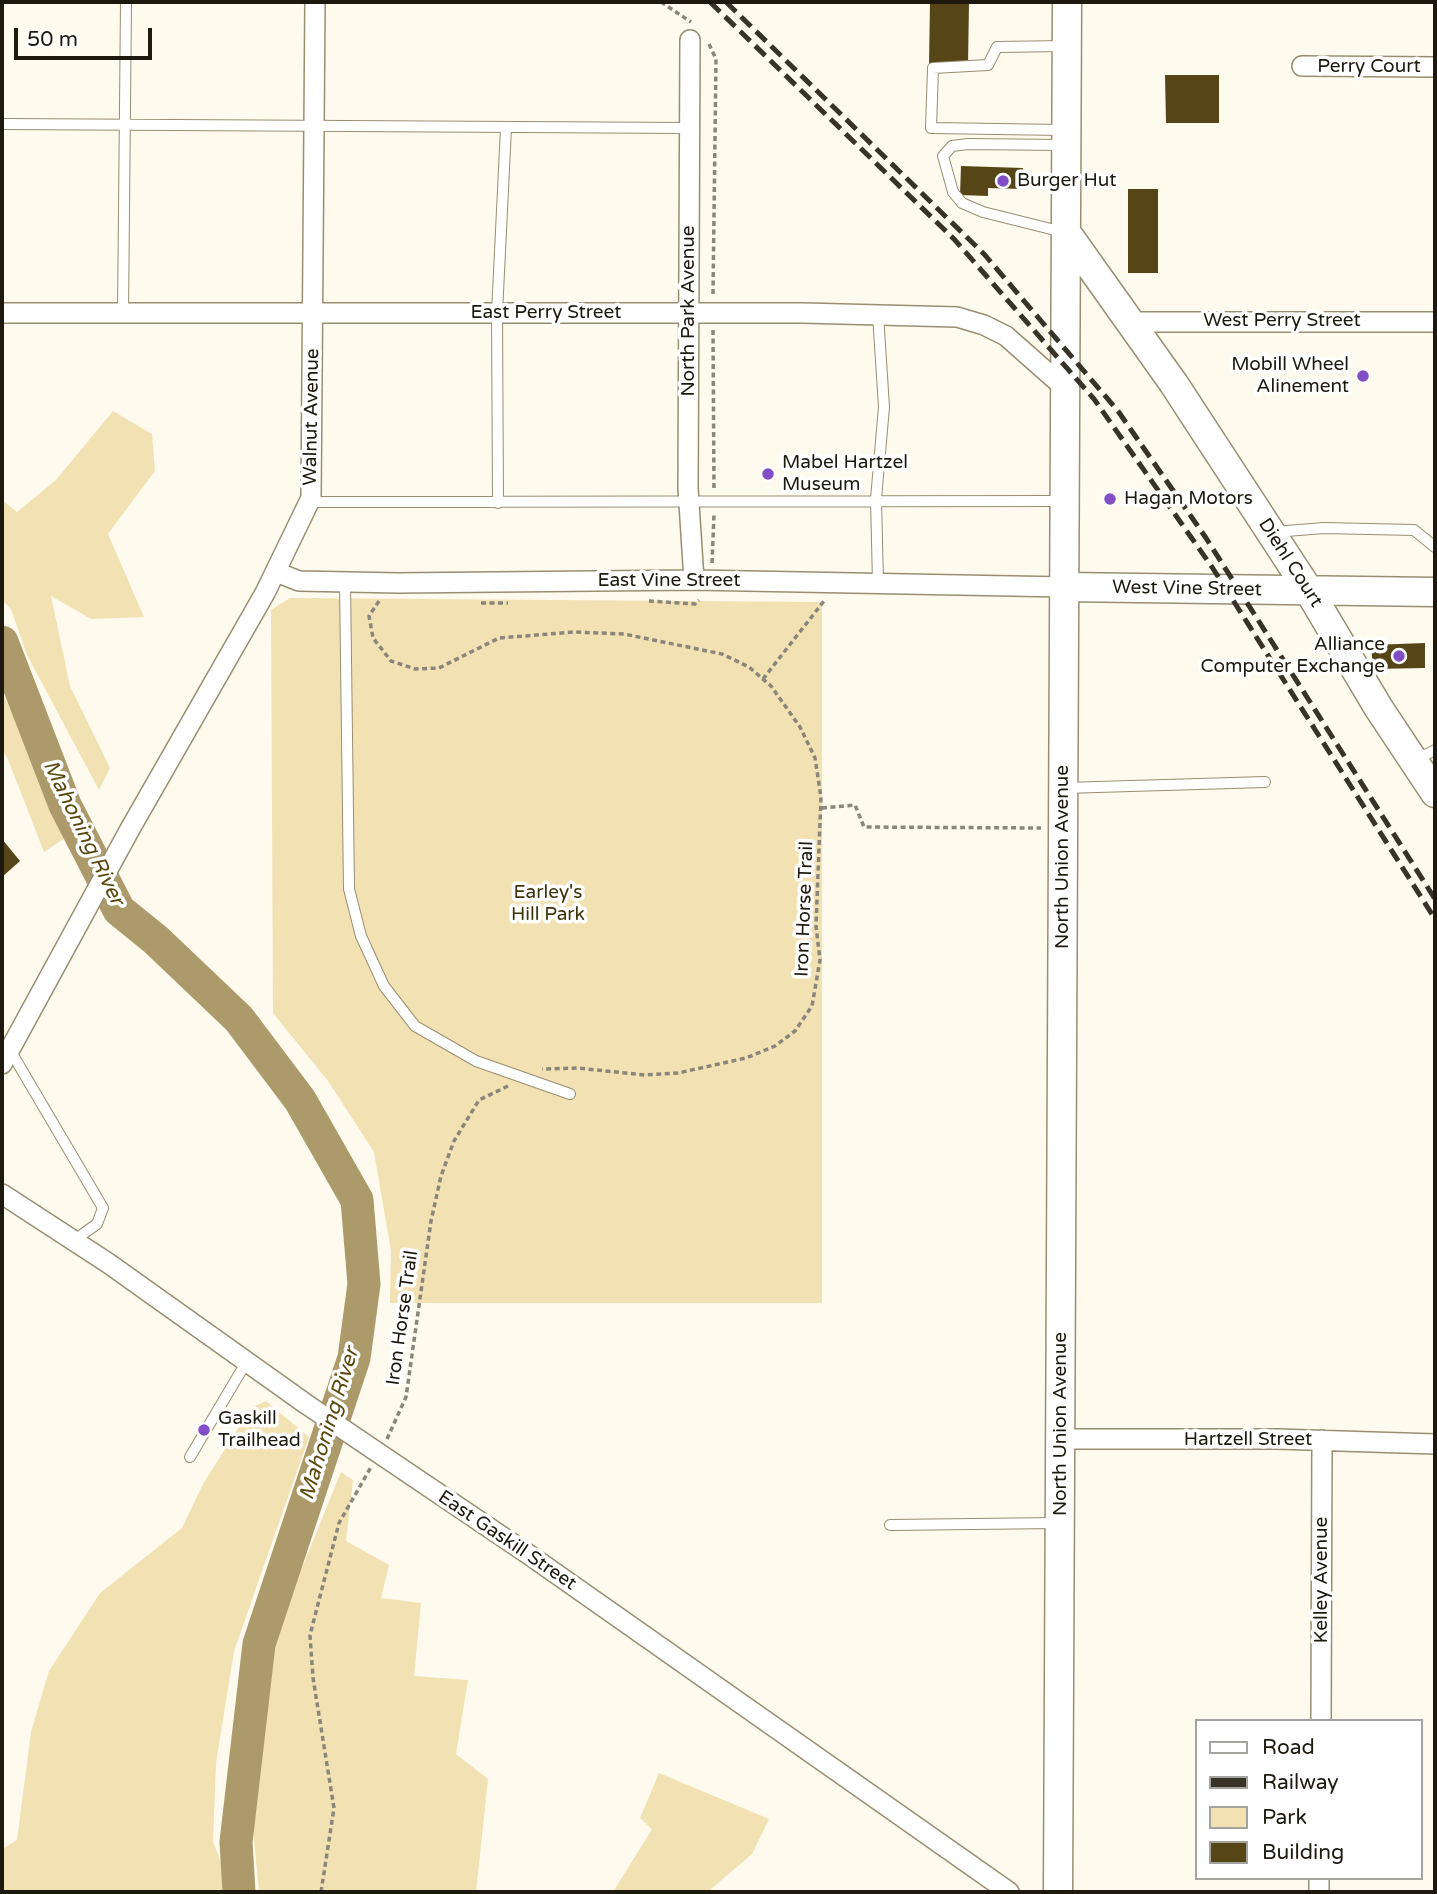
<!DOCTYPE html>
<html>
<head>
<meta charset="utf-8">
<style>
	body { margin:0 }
	#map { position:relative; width:1437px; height:1894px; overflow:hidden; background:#fefaee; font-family:"Varela Round",sans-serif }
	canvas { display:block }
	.frame { position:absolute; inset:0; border:4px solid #1d190e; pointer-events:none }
	.legend { position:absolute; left:1195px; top:1719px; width:228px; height:161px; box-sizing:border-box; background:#fff; border:2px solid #a5a39f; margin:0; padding:9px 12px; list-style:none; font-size:21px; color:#1d190e }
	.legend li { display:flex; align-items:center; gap:14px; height:35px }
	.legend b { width:35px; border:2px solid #a5a39f }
	.scale { position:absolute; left:14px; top:28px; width:138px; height:32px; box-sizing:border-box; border:4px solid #1d190e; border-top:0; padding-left:9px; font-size:21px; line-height:24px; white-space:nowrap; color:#1d190e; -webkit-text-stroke:5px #fff; paint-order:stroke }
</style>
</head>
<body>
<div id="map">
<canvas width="1437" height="1894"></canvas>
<div class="frame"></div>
<ul class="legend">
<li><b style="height:9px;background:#fff"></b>Road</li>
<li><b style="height:9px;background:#373328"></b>Railway</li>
<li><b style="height:19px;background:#f2e1b3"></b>Park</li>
<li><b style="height:19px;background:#554517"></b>Building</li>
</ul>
<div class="scale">50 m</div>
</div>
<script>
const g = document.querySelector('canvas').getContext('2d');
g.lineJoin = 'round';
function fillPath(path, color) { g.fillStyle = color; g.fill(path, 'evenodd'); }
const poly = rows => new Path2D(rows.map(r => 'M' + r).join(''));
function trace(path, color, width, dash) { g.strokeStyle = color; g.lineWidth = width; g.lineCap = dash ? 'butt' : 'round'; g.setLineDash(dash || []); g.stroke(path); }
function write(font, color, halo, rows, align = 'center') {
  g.font = font + ' "Varela Round",sans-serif'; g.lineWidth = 7; g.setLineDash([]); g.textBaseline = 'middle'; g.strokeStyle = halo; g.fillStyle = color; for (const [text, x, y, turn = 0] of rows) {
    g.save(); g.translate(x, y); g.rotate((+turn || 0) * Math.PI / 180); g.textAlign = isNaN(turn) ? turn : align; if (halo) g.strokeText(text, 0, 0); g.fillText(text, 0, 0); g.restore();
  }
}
const green = poly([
	[113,411,152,434,155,471,108,534,144,617,91,619,51,596,70,686,110,768,99,790,27,655,11,609,2,600,2,500,17,512,56,480],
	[290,598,822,602,822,1303,390,1303,391,1251,374,1152,328,1081,273,1013,271,610],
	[2,693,33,749,65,838,44,852,7,757,2,750],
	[266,1401,309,1437,234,1651,216,1763,213,1842,226,1875,227,1892,2,1892,2,1849,17,1840,31,1732,49,1671,100,1593,182,1528,203,1484,251,1408],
	[341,1472,353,1480,346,1541,389,1565,381,1598,421,1603,414,1676,468,1680,456,1754,488,1779,476,1892,259,1892,251,1808,265,1675,286,1607],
	[659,1773,769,1819,752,1854,711,1889,712,1892,613,1892,652,1829,640,1818]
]);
const river = poly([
	[2,642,65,805,119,910,156,940,239,1019,300,1100,357,1200,364,1284,354,1358,259,1644,236,1842,239,1892]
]);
const building = poly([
	[930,2,969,2,968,65,929,65],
	[1165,75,1219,75,1219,123,1166,123],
	[961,166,1023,168,1022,189,988,188,988,196,960,195],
	[1128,189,1158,189,1158,273,1128,273],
	[1425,643,1425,668,1373,669,1371,645],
	[2,839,20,861,2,877]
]);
const path = poly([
	[661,2,691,22],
	[709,44,716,59,713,294],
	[713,330,714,490],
	[712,563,714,515],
	[379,601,369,616,373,638,391,661,415,669,439,668,499,638,574,632,624,634,722,654,749,667,771,686,800,727,815,758,821,797,816,926,820,960,812,1006,795,1031,775,1046,746,1058,678,1073,645,1075,577,1068,542,1069],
	[649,601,695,604,699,600],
	[481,603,508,603],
	[763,679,824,601],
	[822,808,855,805,864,827,1041,828],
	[387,1439,406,1397,431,1221,441,1176,454,1141,479,1100,508,1086],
	[321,1892,334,1808,313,1678,310,1635,339,1523,371,1467]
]);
const lane = poly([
	[2,124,689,128],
	[1062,130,931,128,933,68,988,65,997,47,1065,46],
	[1062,145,968,144,952,146,943,156,953,192,962,203,983,212,1063,232],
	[123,314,126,2],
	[878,315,884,407,876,499,878,583],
	[310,502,1061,501],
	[498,503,497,313,506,128],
	[1274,532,1324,528,1414,530,1435,547],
	[345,582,349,889,361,936,384,986,415,1026,476,1061,570,1094],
	[1417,759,1435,750],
	[1064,788,1265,782],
	[10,1050,103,1208,97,1224,73,1241],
	[190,1457,247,1361],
	[890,1525,1056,1523]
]);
const street = poly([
	[690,40,688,488,694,580],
	[1302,66,1435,67],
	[2,313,803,313,957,317,984,325,1006,336,1066,389],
	[1129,322,1435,322],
	[276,572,299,581,398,583,694,580,1065,587],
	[2,1064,130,829,265,593,311,498,315,2],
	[2,1194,108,1263,306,1404,528,1554,1009,1892],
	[1061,1439,1277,1439,1435,1444],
	[1321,1721,1322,1440],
	[1319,1892,1319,1878]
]);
const secondary = poly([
	[1066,232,1174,384,1309,591,1378,707,1435,793],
	[1065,587,1435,592],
	[1058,1892,1067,2]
]);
const rail = poly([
	[710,2,954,239,1094,399,1212,567,1435,919],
	[726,2,984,254,1118,411,1206,538,1435,899]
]);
const markers = [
	[1003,181,7,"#814ec6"],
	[1363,376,7,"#814ec6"],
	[768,474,7,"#814ec6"],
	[1110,499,7,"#814ec6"],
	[1399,656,7,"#814ec6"],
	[204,1430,7,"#814ec6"]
];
const streetNames = [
	["Perry Court",1369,67],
	["North Park Avenue",689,311,-90],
	["East Perry Street",546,313],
	["West Perry Street",1282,321],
	["Walnut Avenue",312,417,-89],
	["Diehl Court",1290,563,57],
	["East Vine Street",669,581],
	["West Vine Street",1187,589,1],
	["North Union Avenue",1063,857,-90],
	["Iron Horse Trail",805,909,-88],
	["Iron Horse Trail",403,1318,-82],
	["North Union Avenue",1061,1424,-90],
	["Hartzell Street",1248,1440],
	["East Gaskill Street",507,1541,34],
	["Kelley Avenue",1322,1580,-90]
];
const poiNames = [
	["Burger Hut",1017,181],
	["Mobill Wheel",1349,365,"right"],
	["Alinement",1349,387,"right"],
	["Mabel Hartzel",782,463],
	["Museum",782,485],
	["Hagan Motors",1124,499],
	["Alliance",1385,645,"right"],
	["Computer Exchange",1385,667,"right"],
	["Gaskill",218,1419],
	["Trailhead",218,1441]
];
const parkNames = [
	["Earley's",548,893],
	["Hill Park",548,915]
];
const waterNames = [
	["Mahoning River",83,833,64],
	["Mahoning River",330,1424,-73]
];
fillPath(green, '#f2e1b3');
trace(river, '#ac9a6b', 33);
fillPath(building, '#554517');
trace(lane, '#998e72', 12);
trace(street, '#998e72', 22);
trace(secondary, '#998e72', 31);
trace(path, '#8a867b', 3.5, [5, 3.5]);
trace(lane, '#fff', 10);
trace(street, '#fff', 19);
trace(secondary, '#fff', 28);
trace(rail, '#373328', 5, [14, 7]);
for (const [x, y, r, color] of markers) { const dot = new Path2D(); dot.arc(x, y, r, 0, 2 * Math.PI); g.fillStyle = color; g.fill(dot); trace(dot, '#fff', 2.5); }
write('19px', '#1d190e', '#fff', streetNames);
write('19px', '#1d190e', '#fff', poiNames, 'left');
write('19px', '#40330b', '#fff', parkNames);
write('italic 21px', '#5a480c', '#fff', waterNames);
</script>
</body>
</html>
